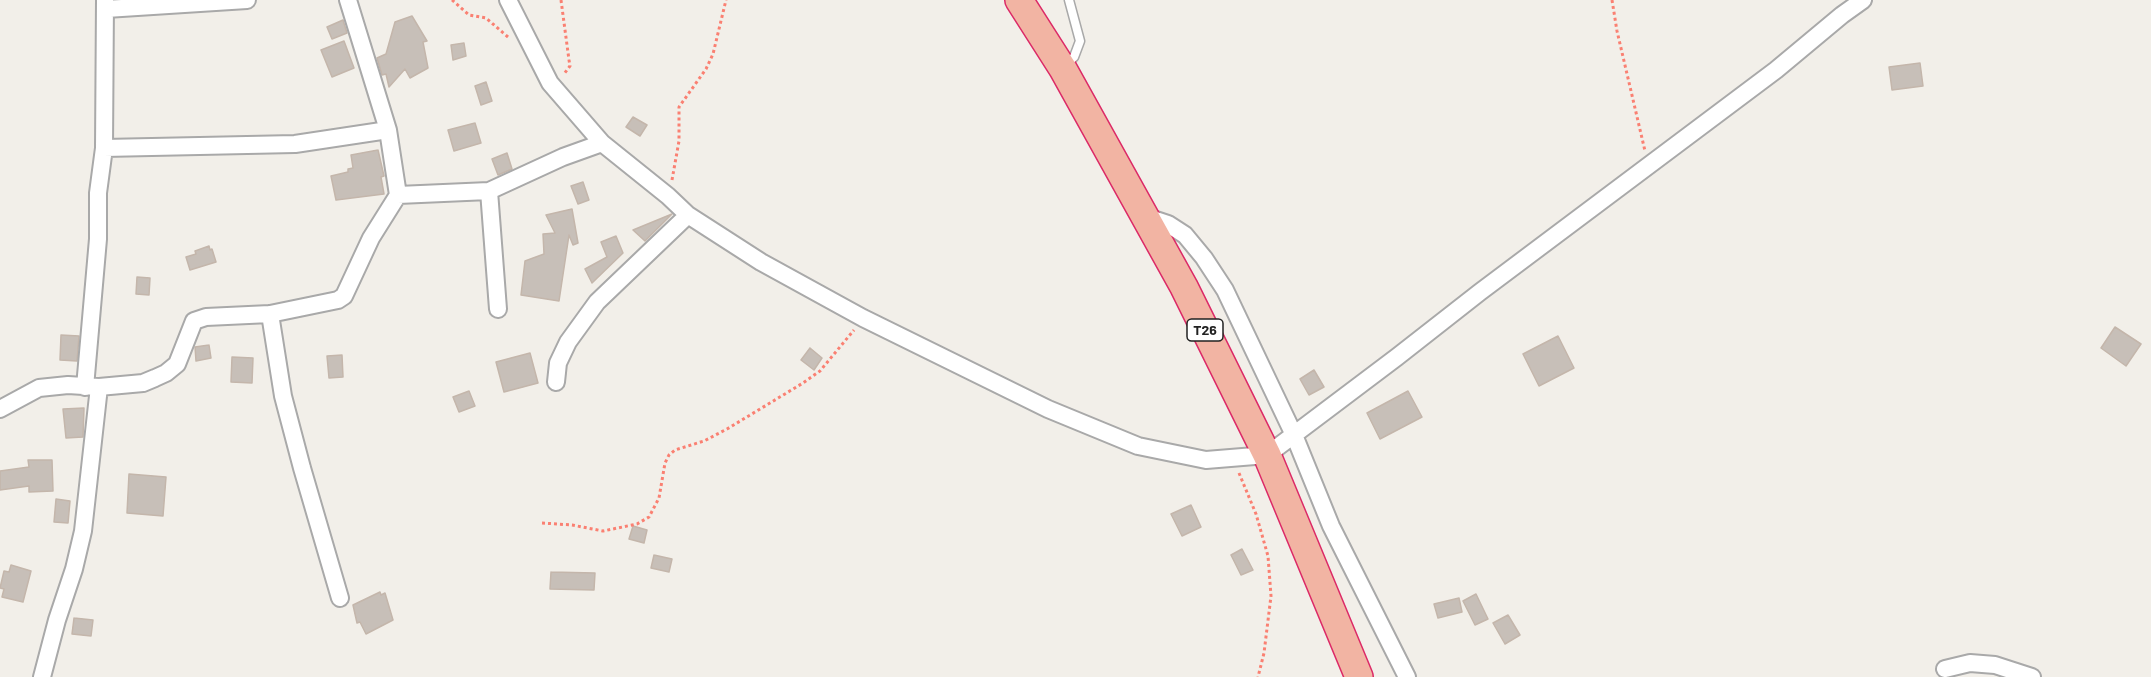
<!DOCTYPE html>
<html>
<head>
<meta charset="utf-8">
<style>
	body { margin:0 }
	canvas { display:block; background:#f2efe9 }
</style>
</head>
<body>
<canvas width="2151" height="677"></canvas>
<script>
const g = document.querySelector('canvas').getContext('2d');
g.lineJoin = 'round';
function fillPath(path, color) { g.fillStyle = color; g.fill(path, 'evenodd'); }
const poly = rows => new Path2D(rows.map(r => 'M' + r).join(''));
function trace(path, color, width, dash) { g.strokeStyle = color; g.lineWidth = width; g.lineCap = dash ? 'butt' : 'round'; g.setLineDash(dash || []); g.stroke(path); }
function write(font, color, halo, rows, align = 'center') {
  g.font = font + ' Barlow,sans-serif'; g.lineWidth = 4.5; g.setLineDash([]); g.textBaseline = 'middle'; g.strokeStyle = halo; g.fillStyle = color; for (const [text, x, y, turn = 0] of rows) {
    g.save(); g.translate(x, y); g.rotate((+turn || 0) * Math.PI / 180); g.textAlign = isNaN(turn) ? turn : align; if (halo) g.strokeText(text, 0, 0); g.fillText(text, 0, 0); g.restore();
  }
}
const building = poly([
	[412,16,427,41,423,42,428,68,410,78,405,69,389,87,386,74,382,75,377,58,386,54,395,22,412,16],
	[343,20,347,33,332,39,327,27,343,20],
	[344,41,354,68,332,77,321,50,344,41],
	[464,43,466,56,453,60,451,45,464,43],
	[1920,63,1923,86,1892,90,1889,67,1920,63],
	[486,82,492,101,481,105,475,86,486,82],
	[633,117,647,125,640,136,626,127,633,117],
	[475,123,481,143,454,151,448,130,475,123],
	[378,150,384,176,381,177,384,194,336,200,331,176,348,172,348,169,353,168,351,155,378,150],
	[507,153,512,169,498,175,492,159,507,153],
	[583,182,589,200,578,204,571,186,583,182],
	[572,209,578,243,573,245,569,235,559,301,521,295,525,261,544,254,543,234,555,233,546,215,572,209],
	[672,214,645,241,633,230,672,214],
	[616,236,623,253,592,283,585,269,607,257,601,242,616,236],
	[209,246,210,250,212,249,216,262,190,270,186,257,196,254,195,251,209,246],
	[137,277,150,278,149,295,136,294,137,277],
	[2115,327,2141,344,2126,366,2101,348,2115,327],
	[61,335,79,336,77,361,60,360,61,335],
	[1558,336,1574,368,1539,386,1523,354,1558,336],
	[209,345,211,358,196,361,195,347,209,345],
	[810,348,822,358,814,370,801,360,810,348],
	[530,353,538,383,504,392,496,362,530,353],
	[342,355,343,377,329,378,327,356,342,355],
	[232,357,253,358,252,383,231,382,232,357],
	[1314,370,1324,387,1309,395,1300,379,1314,370],
	[469,391,475,406,459,412,453,397,469,391],
	[1408,391,1422,417,1380,439,1367,413,1408,391],
	[84,408,83,437,66,438,63,409,84,408],
	[28,460,52,460,53,491,29,492,29,486,0,490,0,471,29,467,28,460],
	[129,474,166,477,163,516,127,513,129,474],
	[56,499,70,501,68,523,54,522,56,499],
	[1191,505,1201,527,1182,536,1171,514,1191,505],
	[633,526,647,530,644,543,629,539,633,526],
	[1242,549,1253,570,1241,575,1231,555,1242,549],
	[654,555,672,559,669,572,651,568,654,555],
	[11,565,31,571,23,602,2,597,4,589,0,588,4,571,9,572,11,565],
	[551,572,595,573,594,590,550,589,551,572],
	[380,592,381,595,385,593,393,620,366,634,360,622,357,623,353,605,380,592],
	[1476,594,1488,619,1475,625,1463,601,1476,594],
	[1459,598,1462,612,1438,618,1434,604,1459,598],
	[1508,615,1520,635,1505,644,1493,623,1508,615],
	[74,618,93,620,91,636,72,634,74,618]
]);
const path = poly([
	[452,0,469,15,486,18,508,37],
	[561,0,569,60,570,66,564,74],
	[1612,0,1617,31,1645,151],
	[672,180,679,141,679,107,706,69,713,54,726,0],
	[1239,473,1256,514,1268,556,1271,596,1264,653,1258,677],
	[542,523,572,525,603,531,637,524,649,517,659,498,665,463,669,455,675,450,704,441,727,429,803,383,820,371,854,330]
]);
const service = poly([
	[1065,66,1074,57,1080,41,1069,0]
]);
const minor = poly([
	[508,0,550,83,602,143],
	[106,9,247,0],
	[104,148,295,144,388,130],
	[489,191,498,309],
	[398,195,489,191,563,157,602,143,668,196,688,215,761,262,863,318,1048,409,1138,446,1206,460,1267,455,1397,357,1480,292,1776,70,1842,15,1863,0],
	[1144,216,1168,224,1185,235,1204,258,1225,290,1294,435,1331,526,1407,677],
	[270,314,283,396,302,468,340,598],
	[556,382,558,363,568,342,597,302,688,215],
	[85,387,98,239,98,193,104,148,105,0],
	[0,409,39,388,68,385,99,387,143,383,155,378,166,373,177,364,194,321,206,317,270,314,338,300,344,296,371,238,398,195,388,130,348,0],
	[1945,669,1970,663,1995,665,2032,677],
	[42,677,57,620,74,569,83,531,99,387]
]);
const trunk = poly([
	[1019,0,1063,69,1184,287,1267,455,1359,677]
]);
const shields = [
	[1205,330,36]
];
const shieldNames = [
	["T26",1205,330]
];
fillPath(building, '#c7bfb8');
trace(building, '#c4b6ab', 1.5);
trace(service, '#a9a9a9', 11);
trace(minor, '#a9a9a9', 20);
trace(trunk, '#dc2a67', 30);
trace(path, '#fa8072', 3, [3, 3]);
trace(service, '#fff', 8);
trace(minor, '#fff', 16);
trace(trunk, '#f2b4a3', 27);
for (const [x, y, w] of shields) { const box = new Path2D(); box.roundRect(x - w / 2, y - 11, w, 22, 4.5); g.fillStyle = '#fff'; g.fill(box); trace(box, '#222', 1.5); }
write('bold 14px', '#222', null, shieldNames);
</script>
</body>
</html>
